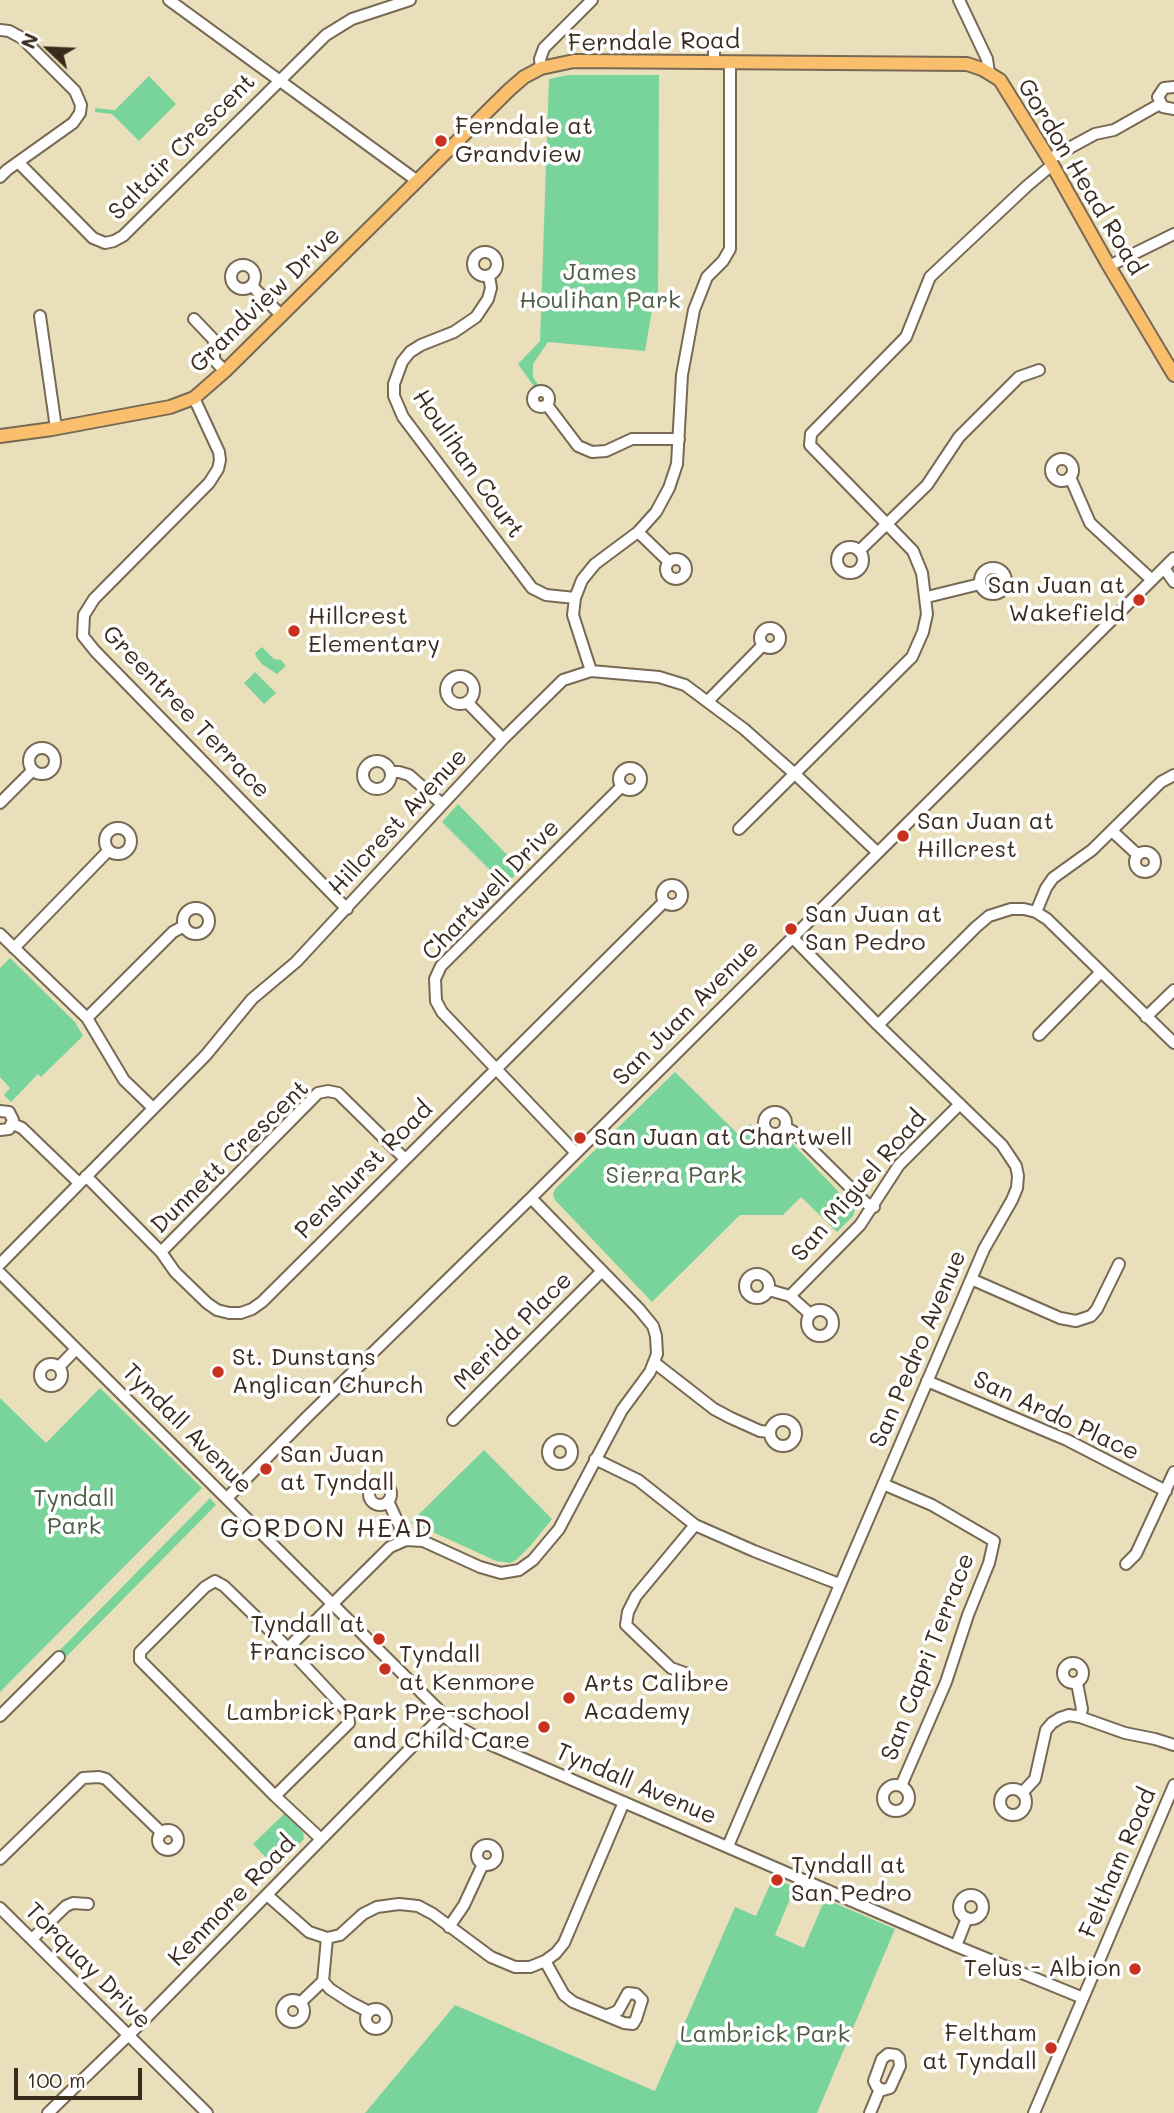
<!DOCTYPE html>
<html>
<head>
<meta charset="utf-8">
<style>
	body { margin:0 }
	#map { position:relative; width:1174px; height:2113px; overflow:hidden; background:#eadfbb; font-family:Mali,sans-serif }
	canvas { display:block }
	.north { position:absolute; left:14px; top:14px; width:70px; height:70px; -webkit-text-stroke:5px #fff; paint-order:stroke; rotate:293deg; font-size:19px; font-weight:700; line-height:28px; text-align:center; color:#3b2a1e }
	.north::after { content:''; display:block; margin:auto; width:24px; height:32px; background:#3b2a1e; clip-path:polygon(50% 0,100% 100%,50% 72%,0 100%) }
	.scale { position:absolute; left:14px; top:2068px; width:128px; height:32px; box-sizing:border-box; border:4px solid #3b2a1e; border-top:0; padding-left:9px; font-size:21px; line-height:24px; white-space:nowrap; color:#3b2a1e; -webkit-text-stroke:5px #fff; paint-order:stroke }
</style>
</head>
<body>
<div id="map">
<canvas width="1174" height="2113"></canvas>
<div class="north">N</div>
<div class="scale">100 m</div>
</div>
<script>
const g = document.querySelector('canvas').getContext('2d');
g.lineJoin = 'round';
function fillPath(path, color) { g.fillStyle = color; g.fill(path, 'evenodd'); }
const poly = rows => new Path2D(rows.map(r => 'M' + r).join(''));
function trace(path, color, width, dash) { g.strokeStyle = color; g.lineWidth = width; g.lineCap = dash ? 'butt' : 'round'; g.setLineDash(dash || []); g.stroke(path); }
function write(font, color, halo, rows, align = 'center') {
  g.font = font + ' Mali,sans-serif'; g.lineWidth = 7; g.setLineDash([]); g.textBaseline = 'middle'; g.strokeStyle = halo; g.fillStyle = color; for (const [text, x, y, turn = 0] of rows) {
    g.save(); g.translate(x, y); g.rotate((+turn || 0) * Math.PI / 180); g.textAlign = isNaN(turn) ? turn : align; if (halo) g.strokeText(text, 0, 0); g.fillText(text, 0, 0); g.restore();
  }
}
const green = poly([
	[568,75,659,75,658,311,652,310,645,351,548,342,533,364,533,377,539,386,535,388,518,364,540,341,549,79],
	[149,76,176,104,139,141,112,114,95,112,95,108,115,110],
	[262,647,274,659,281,660,286,666,277,674,263,665,257,658,255,653],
	[255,672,276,693,264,704,244,683],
	[458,804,515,863,523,865,529,862,505,885,442,822],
	[10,958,75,1022,83,1036,41,1077,38,1074,11,1102,4,1095,10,1088,0,1077,0,968],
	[675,1072,739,1135,750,1124,768,1140,775,1142,785,1140,790,1141,855,1209,853,1216,837,1232,801,1197,783,1215,740,1215,652,1302,555,1200,553,1194,555,1189],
	[100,1388,202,1488,0,1692,0,1398,46,1443],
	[484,1450,552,1519,531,1545,516,1560,510,1563,496,1561,411,1522],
	[210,1498,216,1505,66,1657,60,1650],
	[285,1813,303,1832,304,1839,276,1868,253,1844],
	[773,1878,795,1887,775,1935,804,1948,825,1899,895,1929,817,2113,365,2113,455,2005,655,2091,735,1907,756,1916]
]);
const minor = poly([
	[169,0,416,180],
	[959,0,987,59,989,73],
	[0,30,9,31,22,38,75,91,81,105,80,113,73,123,7,170,0,177],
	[714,62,714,43],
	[541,68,540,59,544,48,592,0],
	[1174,87,1164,88,1158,97,1163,107,1174,109],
	[1049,159,1095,134,1114,130,1160,104],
	[19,163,93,238,105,243,114,241,123,236,326,35,352,19,410,0],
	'473 264a12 12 0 1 1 24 0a12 12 0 1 1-24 0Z',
	'231 277a12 12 0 1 1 24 0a12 12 0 1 1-24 0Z',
	[1109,266,1174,234],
	[489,276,491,288,488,299,476,317,454,332,421,345,410,352,402,362,394,384,394,396,403,417,532,588,546,595,575,598],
	[252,286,282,316],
	[40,316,56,428],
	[194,319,214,340,214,360,225,371],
	'533 399a8 8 0 1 1 16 0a8 8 0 1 1-16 0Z',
	[194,398,219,452,220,460,218,469,209,483,94,599,84,615,83,636,95,651,347,909],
	[547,405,578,446,592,452,606,451,632,439,679,439],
	'1051 470a11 11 0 1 1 22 0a11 11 0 1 1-22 0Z',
	[1070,477,1090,523,1152,580],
	[638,532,668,561],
	'837 560a13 13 0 1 1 26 0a13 13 0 1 1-26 0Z',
	[859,551,927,485,959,437,1019,377,1039,370],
	'666 569a10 10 0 1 1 20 0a10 10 0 1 1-20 0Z',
	'980 581a13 13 0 1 1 26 0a13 13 0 1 1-26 0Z',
	[1164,568,1174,582],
	[927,597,980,584],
	'760 638a10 10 0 1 1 20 0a10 10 0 1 1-20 0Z',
	[591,671,573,615,575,598,582,580,595,564,638,532,656,512,669,488,677,464,682,375,694,310,707,277,723,261,730,249,730,62],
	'446 690a14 14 0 1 1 28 0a14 14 0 1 1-28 0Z',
	[708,701,762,646],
	[467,702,503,739],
	'29 761a13 13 0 1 1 26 0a13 13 0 1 1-26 0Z',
	'363 775a14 14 0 1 1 28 0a14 14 0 1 1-28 0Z',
	'619 779a11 11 0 1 1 22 0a11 11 0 1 1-22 0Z',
	[391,772,399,772,409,775,442,804],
	[0,803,33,770],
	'105 841a13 13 0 1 1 26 0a13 13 0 1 1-26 0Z',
	[739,829,912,657,923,632,927,614,922,573,913,551,810,445,811,434,906,337,930,277,1027,186,1052,165],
	[1112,831,1138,855],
	'1135 862a10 10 0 1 1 20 0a10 10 0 1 1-20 0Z',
	'662 895a10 10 0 1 1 20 0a10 10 0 1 1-20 0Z',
	'183 921a13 13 0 1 1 26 0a13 13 0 1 1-26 0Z',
	[1036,912,1046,888,1053,878,1092,850,1161,782,1174,775],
	[0,934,87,1018,124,1080,153,1108],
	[14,948,109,850],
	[1146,1017,1174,990],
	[87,1018,173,932,184,926],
	[878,1025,976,927,989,916,1011,909,1024,909,1036,912,1047,919,1174,1043],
	[1039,1035,1101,972],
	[0,1111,9,1112,13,1120,9,1129,0,1130],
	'764 1123a11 11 0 1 1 22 0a11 11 0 1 1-22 0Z',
	[13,1124,22,1128,79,1183],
	[785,1127,794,1132,866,1203,874,1207],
	[576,1153,442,1012,436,1001,435,979,441,966,622,786],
	[86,1176,161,1252,175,1272,207,1303,217,1310,229,1313,241,1313,252,1309,262,1302,664,902],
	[161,1252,318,1093,328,1091,338,1093,404,1158],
	[0,1264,206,1055,252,999,296,962,503,739,563,680,591,671,659,677,685,685,744,729,796,775,877,852],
	[0,1273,452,1723,487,1743,956,1946,1083,1998],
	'745 1286a12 12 0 1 1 24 0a12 12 0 1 1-24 0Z',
	[971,1279,1060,1318,1076,1321,1091,1316,1097,1309,1119,1264],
	[769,1290,790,1296,810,1314],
	[790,1296,860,1225,899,1165,960,1104],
	'807 1323a13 13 0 1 1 26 0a13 13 0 1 1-26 0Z',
	[655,1363,714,1409,731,1418,760,1431,770,1432],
	'40 1375a11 11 0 1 1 22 0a11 11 0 1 1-22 0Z',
	[59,1367,76,1349],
	[927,1381,1067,1440,1166,1491],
	'770 1433a13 13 0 1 1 26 0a13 13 0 1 1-26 0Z',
	[453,1420,602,1271],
	'548 1452a12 12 0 1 1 24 0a12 12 0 1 1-24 0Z',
	[595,1459,638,1480,695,1525,754,1551,839,1584],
	'369 1494a11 11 0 1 1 22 0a11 11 0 1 1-22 0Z',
	[883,1484,932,1505,994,1541,989,1563,968,1615,946,1682,901,1786],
	[227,1498,307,1417,531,1198,1174,558],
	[388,1501,406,1540],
	[1126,1564,1136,1554,1174,1472],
	[288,1648,390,1547,406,1540,423,1541,480,1567,501,1573,519,1570,533,1560,559,1529,622,1410,650,1372,657,1354,656,1336,653,1326,639,1309,531,1198],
	'1063 1673a10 10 0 1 1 20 0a10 10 0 1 1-20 0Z',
	[685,1673,671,1668,626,1625,628,1612,636,1596,695,1525],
	[1077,1683,1082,1709,1080,1717],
	[0,1716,59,1657],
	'883 1798a13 13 0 1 1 26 0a13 13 0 1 1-26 0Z',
	'1000 1802a13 13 0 1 1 26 0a13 13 0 1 1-26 0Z',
	[1022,1793,1035,1779,1046,1730,1052,1723,1060,1718,1069,1715,1080,1717,1125,1733,1155,1739,1174,1745],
	[275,1796,349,1723,348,1712,288,1648,224,1586,215,1581,205,1587,140,1652,140,1660,275,1796,321,1839],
	'158 1840a10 10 0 1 1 20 0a10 10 0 1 1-20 0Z',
	'477 1855a10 10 0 1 1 20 0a10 10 0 1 1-20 0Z',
	[728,1846,984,1249,1012,1200,1017,1188,1018,1176,1016,1166,1002,1145,878,1025,792,937],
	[0,1859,83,1778,99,1777,106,1779,162,1833],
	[267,1895,309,1932,327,1938,340,1935,363,1914,377,1907,399,1904,418,1906,433,1914,491,1957,515,1967,530,1967,545,1961,556,1953,564,1943,624,1802],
	'959 1907a12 12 0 1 1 24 0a12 12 0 1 1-24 0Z',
	[0,1908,207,2113],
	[449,1927,464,1905,483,1864],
	[327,1938,323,1981,330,1989,350,2002,369,2012],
	[32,1939,66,1906,73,1903,88,1904],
	[956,1946,967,1918],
	[545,1961,564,1995,573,2002,624,2023,633,2024,636,2019,642,2000,636,1994,628,1993,618,2011,608,2015],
	'282 2011a11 11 0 1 1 22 0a11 11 0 1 1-22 0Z',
	[300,2003,323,1981],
	'366 2019a10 10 0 1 1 20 0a10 10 0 1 1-20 0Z',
	[888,2054,896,2055,899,2058,900,2066,890,2088,883,2090,877,2087,874,2081,882,2059,888,2054],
	[48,2113,138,2026,443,1715],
	[870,2113,880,2089],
	[1034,2113,1174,1785]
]);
const major = poly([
	[0,436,52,429,170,407,194,398,225,371,509,90,524,77,541,68,574,61,967,64,982,69,1000,80,1049,159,1109,266,1174,375]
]);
const markers = [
	[441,141,7,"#c8321e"],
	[1139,600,7,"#c8321e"],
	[294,631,7,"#c8321e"],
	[903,836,7,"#c8321e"],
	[791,929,7,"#c8321e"],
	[580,1138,7,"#c8321e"],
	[218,1372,7,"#c8321e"],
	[266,1469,7,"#c8321e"],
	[379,1639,7,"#c8321e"],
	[385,1669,7,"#c8321e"],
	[569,1698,7,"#c8321e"],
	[544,1727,7,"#c8321e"],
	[777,1880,7,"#c8321e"],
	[1135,1969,7,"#c8321e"],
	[1051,2048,7,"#c8321e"]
];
const streetNames = [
	["Ferndale Road",654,42,-1],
	["Saltair Crescent",182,147,-45],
	["Gordon Head Road",1081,177,59],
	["Grandview Drive",265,300,-44],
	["Houlihan Court",468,464,55],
	["Greentree Terrace",186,712,46],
	["Hillcrest Avenue",398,822,-47],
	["Chartwell Drive",491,890,-46],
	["San Juan Avenue",686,1013,-45],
	["Dunnett Crescent",230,1157,-44],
	["Penshurst Road",364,1170,-45],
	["San Miguel Road",859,1186,-49],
	["Merida Place",513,1331,-45],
	["San Pedro Avenue",918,1349,-67],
	["San Ardo Place",1056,1416,25],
	["Tyndall Avenue",187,1429,45],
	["San Capri Terrace",928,1657,-69],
	["Tyndall Avenue",636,1784,23],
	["Feltham Road",1118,1863,-67],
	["Kenmore Road",232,1901,-46],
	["Torquay Drive",88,1966,45]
];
const poiNames = [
	["Ferndale at",455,127],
	["Grandview",455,155],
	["San Juan at",1125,586,"right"],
	["Wakefield",1125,614,"right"],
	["Hillcrest",308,617],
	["Elementary",308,645],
	["San Juan at",917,822],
	["Hillcrest",917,850],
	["San Juan at",805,915],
	["San Pedro",805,943],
	["San Juan at Chartwell",594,1138],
	["St. Dunstans",232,1358],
	["Anglican Church",232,1386],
	["San Juan",280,1455],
	["at Tyndall",280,1483],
	["Tyndall at",365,1625,"right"],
	["Francisco",365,1653,"right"],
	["Tyndall",399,1655],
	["at Kenmore",399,1683],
	["Arts Calibre",583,1684],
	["Academy",583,1712],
	["Lambrick Park Pre-school",530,1713,"right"],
	["and Child Care",530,1741,"right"],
	["Tyndall at",791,1866],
	["San Pedro",791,1894],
	["Telus - Albion",1121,1969,"right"],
	["Feltham",1037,2034,"right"],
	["at Tyndall",1037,2062,"right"]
];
const parkNames = [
	["James",600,273],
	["Houlihan Park",600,301],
	["Sierra Park",674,1176],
	["Tyndall",74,1499],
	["Park",74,1527],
	["Lambrick Park",765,2035]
];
const neighbourhoodNames = [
	["GORDON HEAD",327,1529]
];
fillPath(green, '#79d49b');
trace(minor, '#786955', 14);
trace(major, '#786955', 16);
trace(minor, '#fff', 10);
trace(major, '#f9bf6d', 12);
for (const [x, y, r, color] of markers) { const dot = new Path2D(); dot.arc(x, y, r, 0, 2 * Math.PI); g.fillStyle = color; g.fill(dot); trace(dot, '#fff', 2.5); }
write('24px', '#3b2a1e', '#fff', streetNames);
write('24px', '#3b2a1e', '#fff', poiNames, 'left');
write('24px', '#4e5d44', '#fff', parkNames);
g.letterSpacing = '2px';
write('26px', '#3b2a1e', '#fff', neighbourhoodNames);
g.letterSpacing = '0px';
</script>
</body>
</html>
